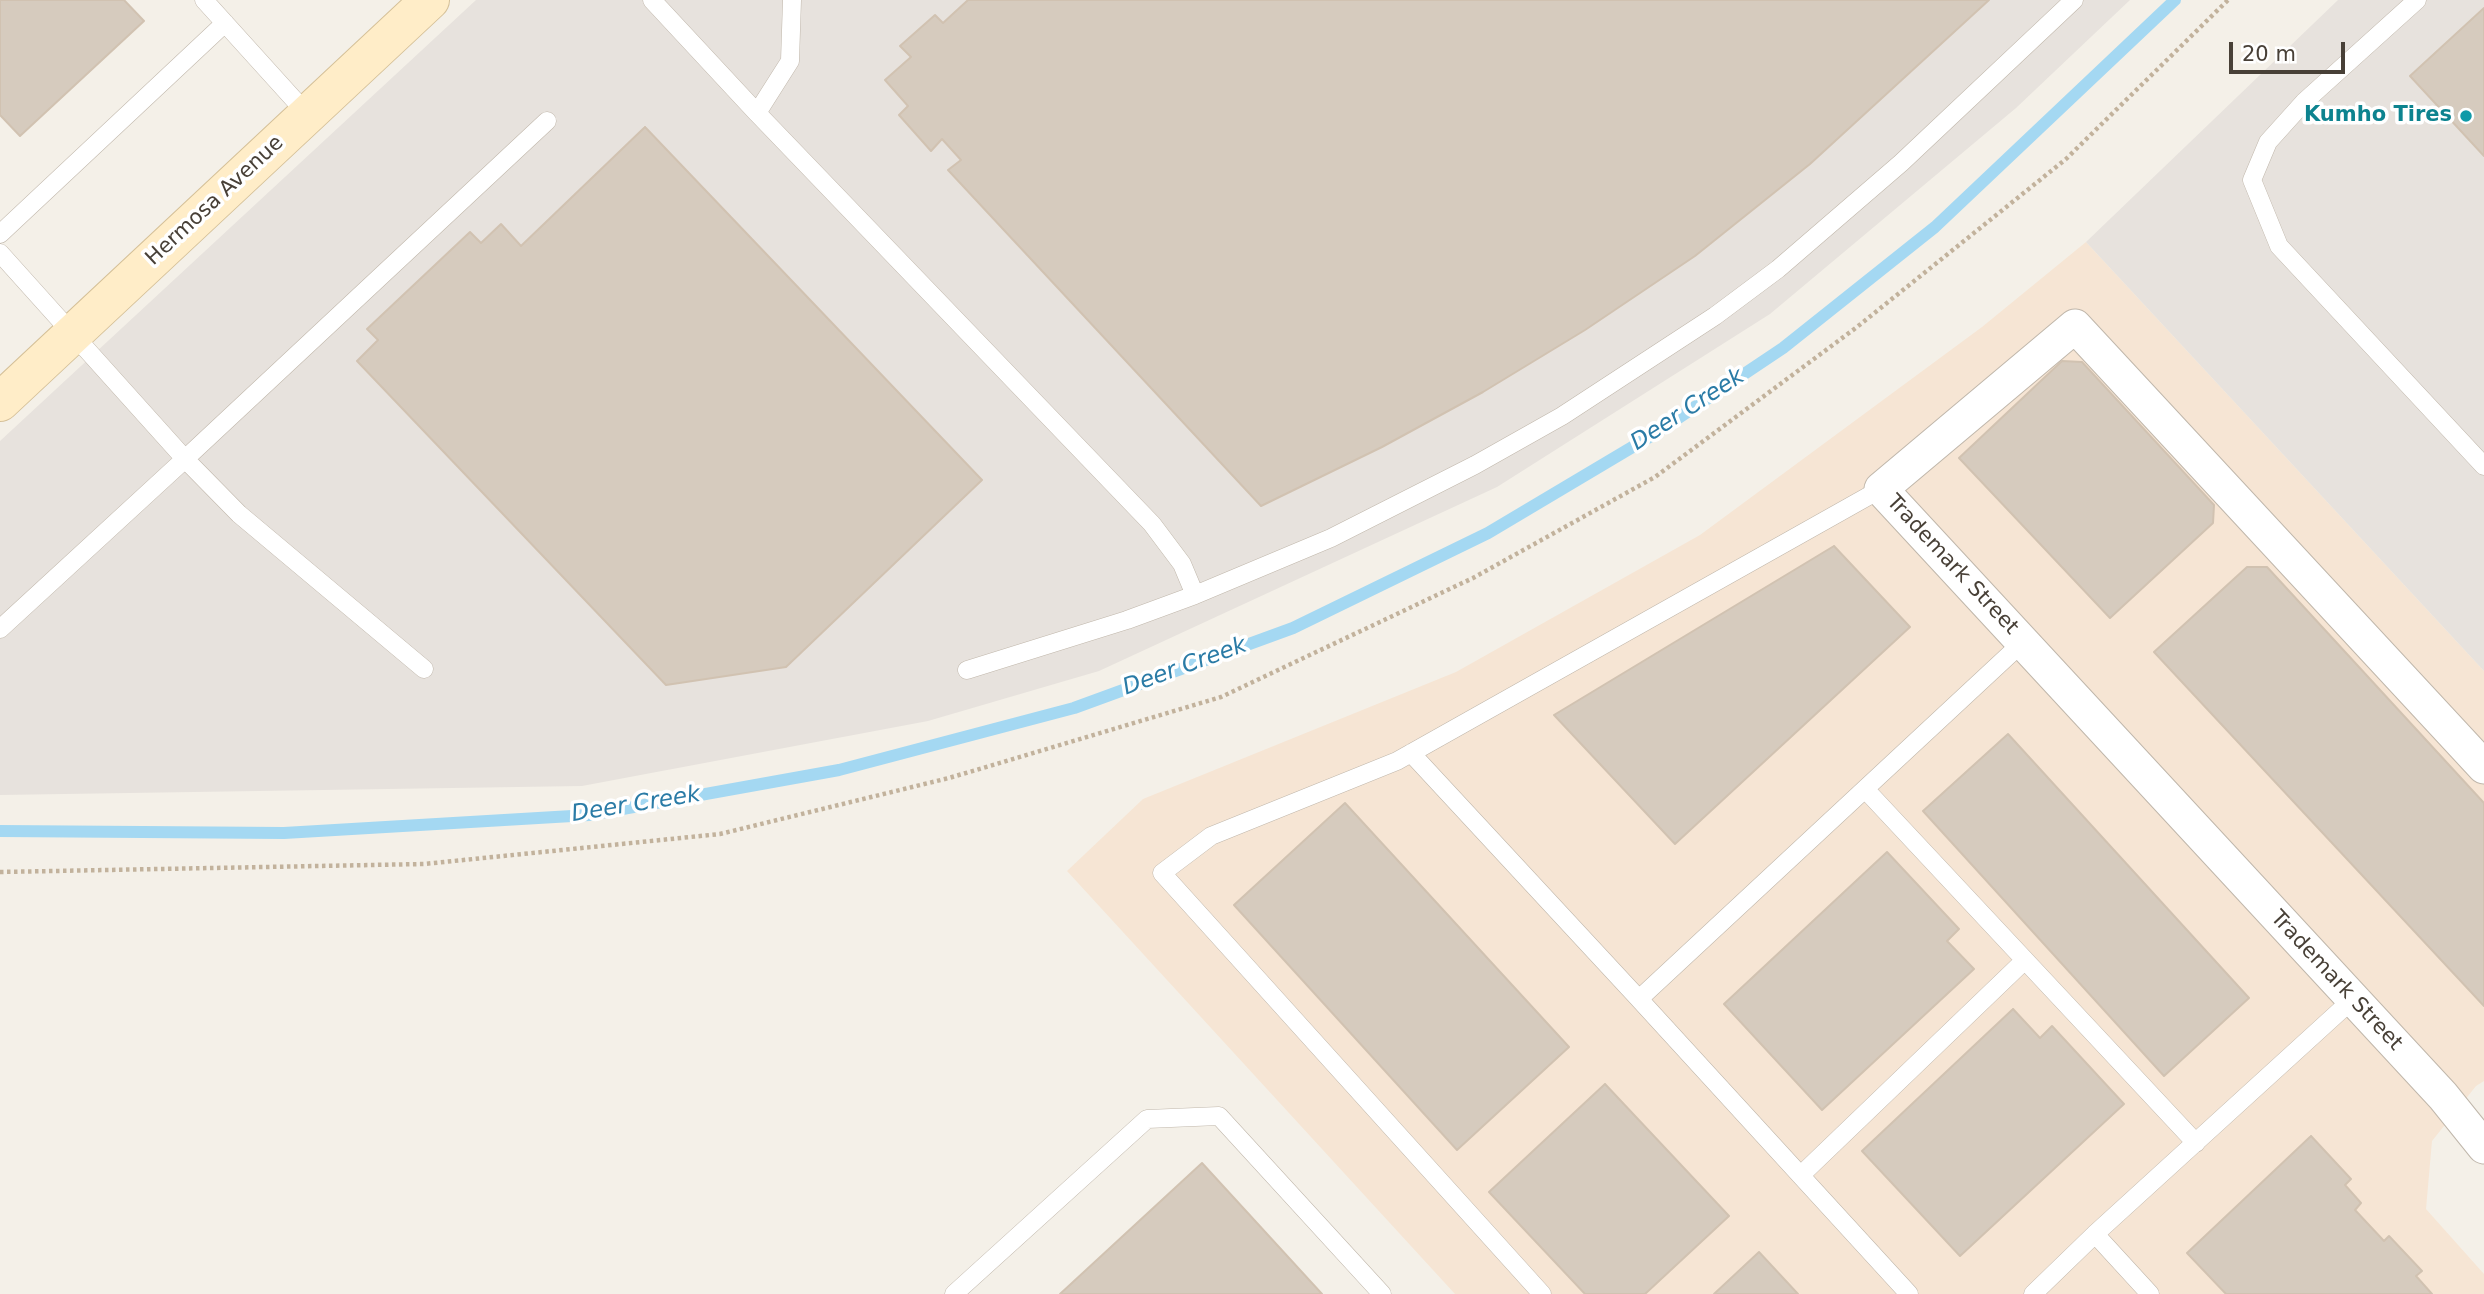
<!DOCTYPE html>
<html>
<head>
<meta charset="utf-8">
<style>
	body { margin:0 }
	#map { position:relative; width:2484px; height:1294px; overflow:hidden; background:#f4f0e8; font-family:"DejaVu Sans",sans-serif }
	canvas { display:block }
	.scale { position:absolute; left:2229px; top:42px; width:116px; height:32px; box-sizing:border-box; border:4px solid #484037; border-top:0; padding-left:9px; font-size:21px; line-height:24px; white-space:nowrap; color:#484037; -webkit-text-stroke:5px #fff; paint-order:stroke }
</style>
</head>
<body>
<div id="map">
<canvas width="2484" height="1294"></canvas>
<div class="scale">20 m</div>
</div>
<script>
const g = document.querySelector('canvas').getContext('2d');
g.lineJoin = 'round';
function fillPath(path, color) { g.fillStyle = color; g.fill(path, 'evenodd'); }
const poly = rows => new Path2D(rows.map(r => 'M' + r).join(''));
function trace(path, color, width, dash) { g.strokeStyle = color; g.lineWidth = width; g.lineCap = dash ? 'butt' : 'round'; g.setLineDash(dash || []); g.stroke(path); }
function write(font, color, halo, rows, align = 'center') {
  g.font = font + ' "DejaVu Sans",sans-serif'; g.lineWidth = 7; g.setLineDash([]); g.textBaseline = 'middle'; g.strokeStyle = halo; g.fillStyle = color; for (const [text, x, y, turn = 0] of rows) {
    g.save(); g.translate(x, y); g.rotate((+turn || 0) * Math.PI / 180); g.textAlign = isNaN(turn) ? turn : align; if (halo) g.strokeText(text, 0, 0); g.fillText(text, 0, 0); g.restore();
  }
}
const commercial = poly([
	[2086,242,2484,671,2484,1081,2476,1086,2432,1141,2426,1209,2484,1274,2484,1294,1455,1294,1067,871,1143,799,1456,672,1700,535,1982,327]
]);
const industrial = poly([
	[476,0,2130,0,2016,108,1770,314,1497,487,1099,671,928,721,582,786,0,795,0,441],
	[2338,0,2484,0,2484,671,2086,242]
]);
const stream = poly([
	[0,831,284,833,589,815,839,770,1074,708,1293,628,1488,533,1656,433,1783,348,1935,227,2175,0]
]);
const building = poly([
	[0,0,124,0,144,21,20,136,0,115,0,0],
	[968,0,1989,0,1810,164,1695,256,1585,330,1483,392,1382,447,1261,506,948,170,961,160,942,139,931,151,899,115,908,106,885,80,911,57,900,46,935,15,943,23,968,0],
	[2484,8,2484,156,2410,76,2484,8],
	[645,127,982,480,786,667,666,685,357,361,378,340,367,329,470,232,481,243,501,224,521,246,645,127],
	[2062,361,2082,362,2214,505,2213,523,2110,618,1959,458,2062,361],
	[1834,546,1910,627,1675,844,1554,715,1834,546],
	[2247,567,2267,567,2484,803,2484,1006,2154,652,2247,567],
	[2008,734,2249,998,2164,1076,1923,811,2008,734],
	[1345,803,1569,1047,1457,1150,1234,905,1345,803],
	[1887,852,1959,929,1947,941,1974,969,1822,1110,1724,1004,1887,852],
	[2013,1009,2040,1038,2052,1026,2124,1104,1960,1256,1862,1151,2013,1009],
	[1605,1084,1729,1216,1645,1294,1585,1294,1489,1192,1605,1084],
	[2311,1136,2351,1179,2345,1185,2361,1203,2355,1210,2384,1241,2389,1236,2422,1271,2416,1276,2432,1294,2226,1294,2187,1253,2311,1136],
	[1202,1163,1322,1294,1060,1294,1202,1163],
	[1759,1252,1798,1294,1714,1294,1759,1252]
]);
const path = poly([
	[0,872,424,864,720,834,949,778,1221,697,1473,578,1655,477,1857,327,2066,159,2228,0]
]);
const lane = poly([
	[204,0,308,115],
	[652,0,757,113],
	[792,0,790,61,757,113,1152,524,1182,564,1195,595],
	[2417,0,2304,102,2268,142,2252,180,2279,246,2484,466],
	[0,234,225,23],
	[0,253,185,459,0,629],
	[424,669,239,514,185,459,547,121],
	[967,670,1127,620,1195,595,1331,538,1475,465,1562,416,1715,316,1778,269,1901,163,2074,0],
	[1411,753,1639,999],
	[1865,789,2196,1143],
	[1801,1175,2025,960],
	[2095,1234,2150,1294],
	[954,1294,1147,1119,1219,1116,1382,1294],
	[1542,1294,1162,873,1211,836,1397,761,1881,489],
	[1909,1294,1639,999,2023,642],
	[2033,1294,2095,1234,2353,999]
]);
const street = poly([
	[2484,767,2075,326,1881,489,2443,1096,2484,1147]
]);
const secondary = poly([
	[0,402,430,0]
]);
const markers = [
	[2466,116,7,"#0f9aa8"]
];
const cultureNames = [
	["Kumho Tires",2452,116]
];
const streetNames = [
	["Hermosa Avenue",215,201,-43],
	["Trademark Street",1952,565,47],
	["Trademark Street",2336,981,47]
];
const waterNames = [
	["Deer Creek",1688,410,-33],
	["Deer Creek",1185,667,-20],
	["Deer Creek",636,805,-9]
];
fillPath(commercial, '#f6e5d4');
fillPath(industrial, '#e7e2dd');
trace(stream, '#a4d8f2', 12);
fillPath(building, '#d6cbbe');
trace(building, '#d1c2b1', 2);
trace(lane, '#c0b7ab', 19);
trace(street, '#c0b7ab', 35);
trace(secondary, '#d5c098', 40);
trace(path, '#c2b29c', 4.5, [3.5, 3.5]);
trace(lane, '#fff', 18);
trace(street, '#fff', 33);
trace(secondary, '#ffedc8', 38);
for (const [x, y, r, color] of markers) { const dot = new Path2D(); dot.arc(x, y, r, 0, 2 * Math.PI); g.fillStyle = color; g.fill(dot); trace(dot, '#fff', 2.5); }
write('bold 21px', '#0d838f', '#fff', cultureNames, 'right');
write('21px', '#484037', '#fff', streetNames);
write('italic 23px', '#2a7ba6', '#fff', waterNames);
</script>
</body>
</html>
